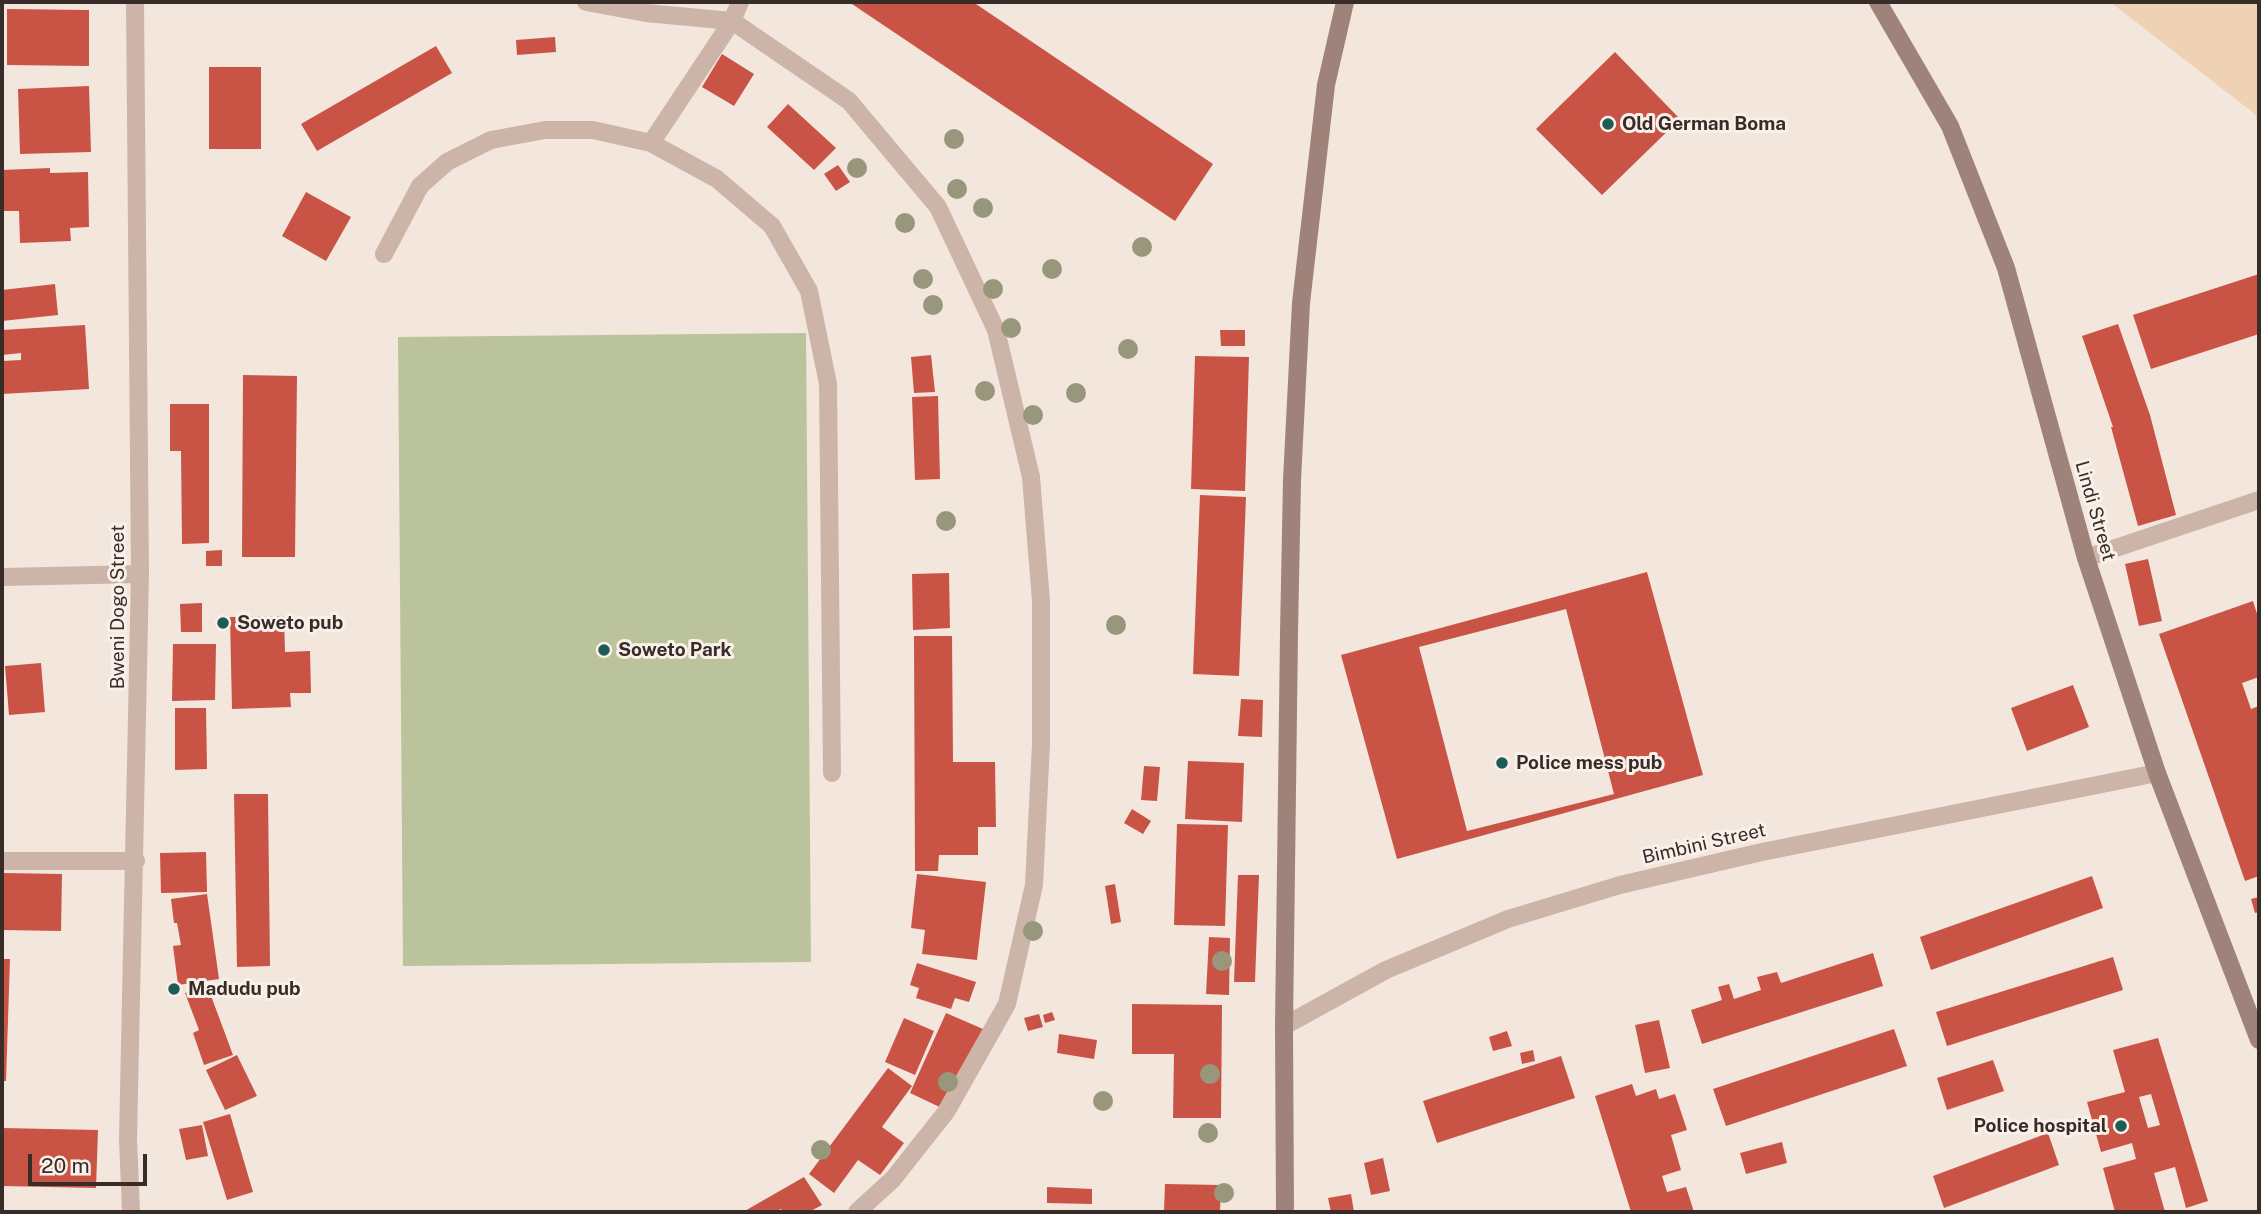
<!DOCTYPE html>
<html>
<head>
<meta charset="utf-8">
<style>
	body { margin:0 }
	#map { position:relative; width:2261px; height:1214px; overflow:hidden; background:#f3e6dd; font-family:"Public Sans",sans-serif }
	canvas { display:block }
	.frame { position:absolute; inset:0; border:4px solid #382c29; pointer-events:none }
	.scale { position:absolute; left:28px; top:1154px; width:119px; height:32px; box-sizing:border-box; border:4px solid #382c29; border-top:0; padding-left:9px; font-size:21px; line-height:24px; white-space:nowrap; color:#382c29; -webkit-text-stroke:5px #faf0ea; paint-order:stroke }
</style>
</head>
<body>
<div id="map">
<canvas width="2261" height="1214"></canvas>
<div class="frame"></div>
<div class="scale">20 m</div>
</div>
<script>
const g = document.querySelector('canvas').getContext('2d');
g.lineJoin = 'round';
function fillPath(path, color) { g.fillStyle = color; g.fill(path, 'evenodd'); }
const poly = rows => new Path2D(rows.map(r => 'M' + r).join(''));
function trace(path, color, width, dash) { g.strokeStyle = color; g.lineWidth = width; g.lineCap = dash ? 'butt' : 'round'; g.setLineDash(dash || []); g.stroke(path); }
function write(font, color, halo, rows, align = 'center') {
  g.font = font + ' "Public Sans",sans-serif'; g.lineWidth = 6; g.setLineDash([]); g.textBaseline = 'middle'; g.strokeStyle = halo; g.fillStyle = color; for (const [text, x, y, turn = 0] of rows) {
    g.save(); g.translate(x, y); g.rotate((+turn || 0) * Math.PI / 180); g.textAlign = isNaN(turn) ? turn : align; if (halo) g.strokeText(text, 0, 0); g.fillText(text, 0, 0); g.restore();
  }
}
const green = poly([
	[806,333,811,962,403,966,398,337]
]);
const sand = poly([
	[2110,2,2259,2,2259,126,2255,114]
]);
const building = poly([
	[849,2,973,2,1213,164,1175,221],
	[7,9,89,10,89,66,7,65],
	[555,37,556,52,517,55,516,40],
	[436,46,452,73,317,151,301,124],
	[1615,52,1680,119,1602,195,1536,129],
	[722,54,754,74,734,106,702,87],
	[209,67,261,67,261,149,209,149],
	[89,86,91,152,20,154,18,89],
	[788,104,836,148,814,170,767,127],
	[838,165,850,182,836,191,824,174],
	[50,168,50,173,88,172,89,227,70,228,71,241,20,243,19,211,2,211,2,170],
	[306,192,351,217,326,261,282,236],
	[2259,274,2259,334,2151,369,2133,315],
	[55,284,58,315,2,321,2,290],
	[2118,324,2150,415,2176,515,2138,526,2111,427,2113,427,2082,336],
	[85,325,89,389,2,394,2,361,21,360,21,353,2,355,2,330],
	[1220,330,1245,330,1245,346,1221,346],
	[931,355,935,392,914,393,911,357],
	[1195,356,1249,357,1245,491,1191,489],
	[243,375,297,376,295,557,242,557],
	[938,396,940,479,915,480,912,397],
	[170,404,209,404,209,543,182,544,181,451,170,451],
	[1200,495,1246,497,1239,676,1193,674],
	[222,550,222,566,206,566,206,551],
	[2148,559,2162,621,2139,626,2125,564],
	[1647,572,1703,775,1397,859,1341,655],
	[1566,609,1614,794,1467,831,1419,647],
	[949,573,950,628,913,630,912,574],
	[2253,601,2259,620,2259,677,2242,683,2251,709,2259,706,2259,876,2245,881,2159,634],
	[202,603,202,632,181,632,180,604],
	[284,616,285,652,310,651,311,693,290,693,291,707,232,709,230,617],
	[914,636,952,636,953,762,995,762,996,827,978,827,978,855,939,855,938,871,915,871],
	[173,644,216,644,215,700,172,701],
	[41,663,45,712,9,715,5,666],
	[2073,685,2089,727,2027,751,2011,708],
	[1241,699,1263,700,1262,737,1238,736],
	[175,708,206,708,207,769,175,770],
	[1188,761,1244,763,1242,822,1185,819],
	[1144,766,1160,767,1157,801,1141,800],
	[234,794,268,794,270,966,237,967],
	[1132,809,1151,821,1143,834,1124,823],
	[1177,824,1228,825,1225,926,1174,925],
	[206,852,207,892,161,893,160,853],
	[2,873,62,874,61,931,2,930],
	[917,874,986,882,977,960,922,954,925,930,911,928],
	[1238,875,1259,875,1255,982,1234,982],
	[2092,876,2103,908,1931,970,1920,937],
	[1115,884,1121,922,1111,924,1105,886],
	[207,894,219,979,178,985,173,946,181,945,177,923,174,923,171,899],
	[2259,897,2259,912,2255,913,2251,899],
	[1209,937,1230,938,1229,995,1206,994],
	[1873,953,1883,986,1702,1044,1691,1010,1722,1000,1718,987,1729,984,1734,999,1761,990,1757,977,1777,972,1781,983],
	[2113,957,2123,990,1947,1046,1936,1012],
	[2,959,10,959,6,1081,2,1081],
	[917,963,976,982,969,1002,955,998,951,1009,916,998,919,988,910,985],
	[207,985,233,1055,204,1065,193,1033,199,1030,185,993],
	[1132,1004,1222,1005,1221,1118,1173,1118,1174,1054,1132,1054],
	[1052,1012,1055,1020,1045,1023,1043,1015],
	[946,1013,983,1029,946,1110,910,1093],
	[1039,1014,1043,1027,1028,1031,1024,1018],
	[904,1018,934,1031,915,1075,885,1062],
	[1659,1020,1670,1068,1645,1073,1635,1025],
	[1894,1029,1907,1066,1726,1126,1713,1089],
	[1507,1031,1512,1046,1493,1051,1489,1037],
	[1059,1034,1097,1040,1094,1059,1057,1053],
	[2158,1038,2208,1201,2186,1208,2175,1167,2154,1173,2165,1212,2115,1212,2103,1168,2136,1159,2132,1143,2101,1152,2087,1102,2125,1092,2113,1050],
	[2151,1094,2160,1125,2148,1128,2139,1097],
	[1533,1050,1535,1061,1522,1064,1520,1053],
	[237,1055,257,1096,225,1110,206,1070],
	[1561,1056,1575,1098,1437,1143,1423,1101],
	[1993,1060,2004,1091,1947,1110,1937,1078],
	[888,1068,912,1086,882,1127,904,1143,880,1175,858,1160,834,1193,809,1174],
	[1632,1084,1636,1096,1656,1089,1659,1099,1675,1094,1687,1130,1671,1135,1681,1170,1662,1176,1667,1192,1686,1187,1694,1212,1631,1212,1595,1096],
	[230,1114,253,1192,227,1200,203,1122],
	[202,1125,208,1156,186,1160,179,1129],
	[2,1128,98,1130,96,1188,2,1186],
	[2048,1133,2059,1165,1944,1208,1933,1176],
	[1782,1142,1787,1163,1746,1174,1740,1153],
	[1383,1158,1390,1191,1371,1195,1364,1163],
	[804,1177,822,1205,809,1212,783,1212,781,1209,774,1212,743,1212],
	[1165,1184,1221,1185,1220,1212,1164,1212],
	[1047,1187,1092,1189,1092,1204,1047,1203],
	[1351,1194,1354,1212,1331,1212,1328,1198]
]);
const service = poly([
	[586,2,646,13,732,21,849,101,938,207,996,330,1031,477,1041,601,1041,744,1034,885,1007,1004,946,1112,893,1179,857,1212],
	[651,143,732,21,740,2],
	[384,254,420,186,447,162,491,140,545,130,593,130,651,143,717,179,772,226,809,291,828,384,832,773],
	[2086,558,2259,500]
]);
const minor = poly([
	[2,577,140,574],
	[2,861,136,861],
	[1284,1026,1386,970,1508,919,1620,885,1762,852,2157,773],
	[131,1212,128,1139,140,574,135,2]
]);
const secondary = poly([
	[1878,2,1950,126,2006,268,2086,558,2157,773,2259,1040],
	[1285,1212,1284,1026,1289,633,1292,480,1301,303,1326,85,1345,2]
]);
const trees = [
	[954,139],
	[857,168],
	[957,189],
	[983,208],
	[905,223],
	[1142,247],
	[1052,269],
	[923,279],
	[993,289],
	[933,305],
	[1011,328],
	[1128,349],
	[985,391],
	[1076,393],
	[1033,415],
	[946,521],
	[1116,625],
	[1033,931],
	[1222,961],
	[1210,1074],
	[948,1082],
	[1103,1101],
	[1208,1133],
	[821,1150],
	[1224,1193]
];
const markers = [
	[1608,124,7,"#1d5b57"],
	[223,623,7,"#1d5b57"],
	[604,650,7,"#1d5b57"],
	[1502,763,7,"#1d5b57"],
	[174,989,7,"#1d5b57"],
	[2121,1126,7,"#1d5b57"]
];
const poiNames = [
	["Old German Boma",1622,124],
	["Soweto pub",237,623],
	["Soweto Park",618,650],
	["Police mess pub",1516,763],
	["Madudu pub",188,989],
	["Police hospital",2107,1126,"right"]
];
const streetNames = [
	["Lindi Street",2095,511,74],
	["Bweni Dogo Street",118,607,-90],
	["Bimbini Street",1704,844,-13]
];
fillPath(green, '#bbc39c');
fillPath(sand, '#efd2b3');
fillPath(building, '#c95445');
trace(service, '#ccb4a8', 18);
trace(minor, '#ccb4a8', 18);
trace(secondary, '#9f827a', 18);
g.fillStyle = '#98977c';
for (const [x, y] of trees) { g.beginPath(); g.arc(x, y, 10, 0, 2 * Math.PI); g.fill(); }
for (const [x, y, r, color] of markers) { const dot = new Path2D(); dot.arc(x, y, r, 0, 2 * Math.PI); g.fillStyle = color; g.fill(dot); trace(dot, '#faf0ea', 2.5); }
write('bold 19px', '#382c29', '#faf0ea', poiNames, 'left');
write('19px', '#382c29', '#faf0ea', streetNames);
</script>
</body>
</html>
